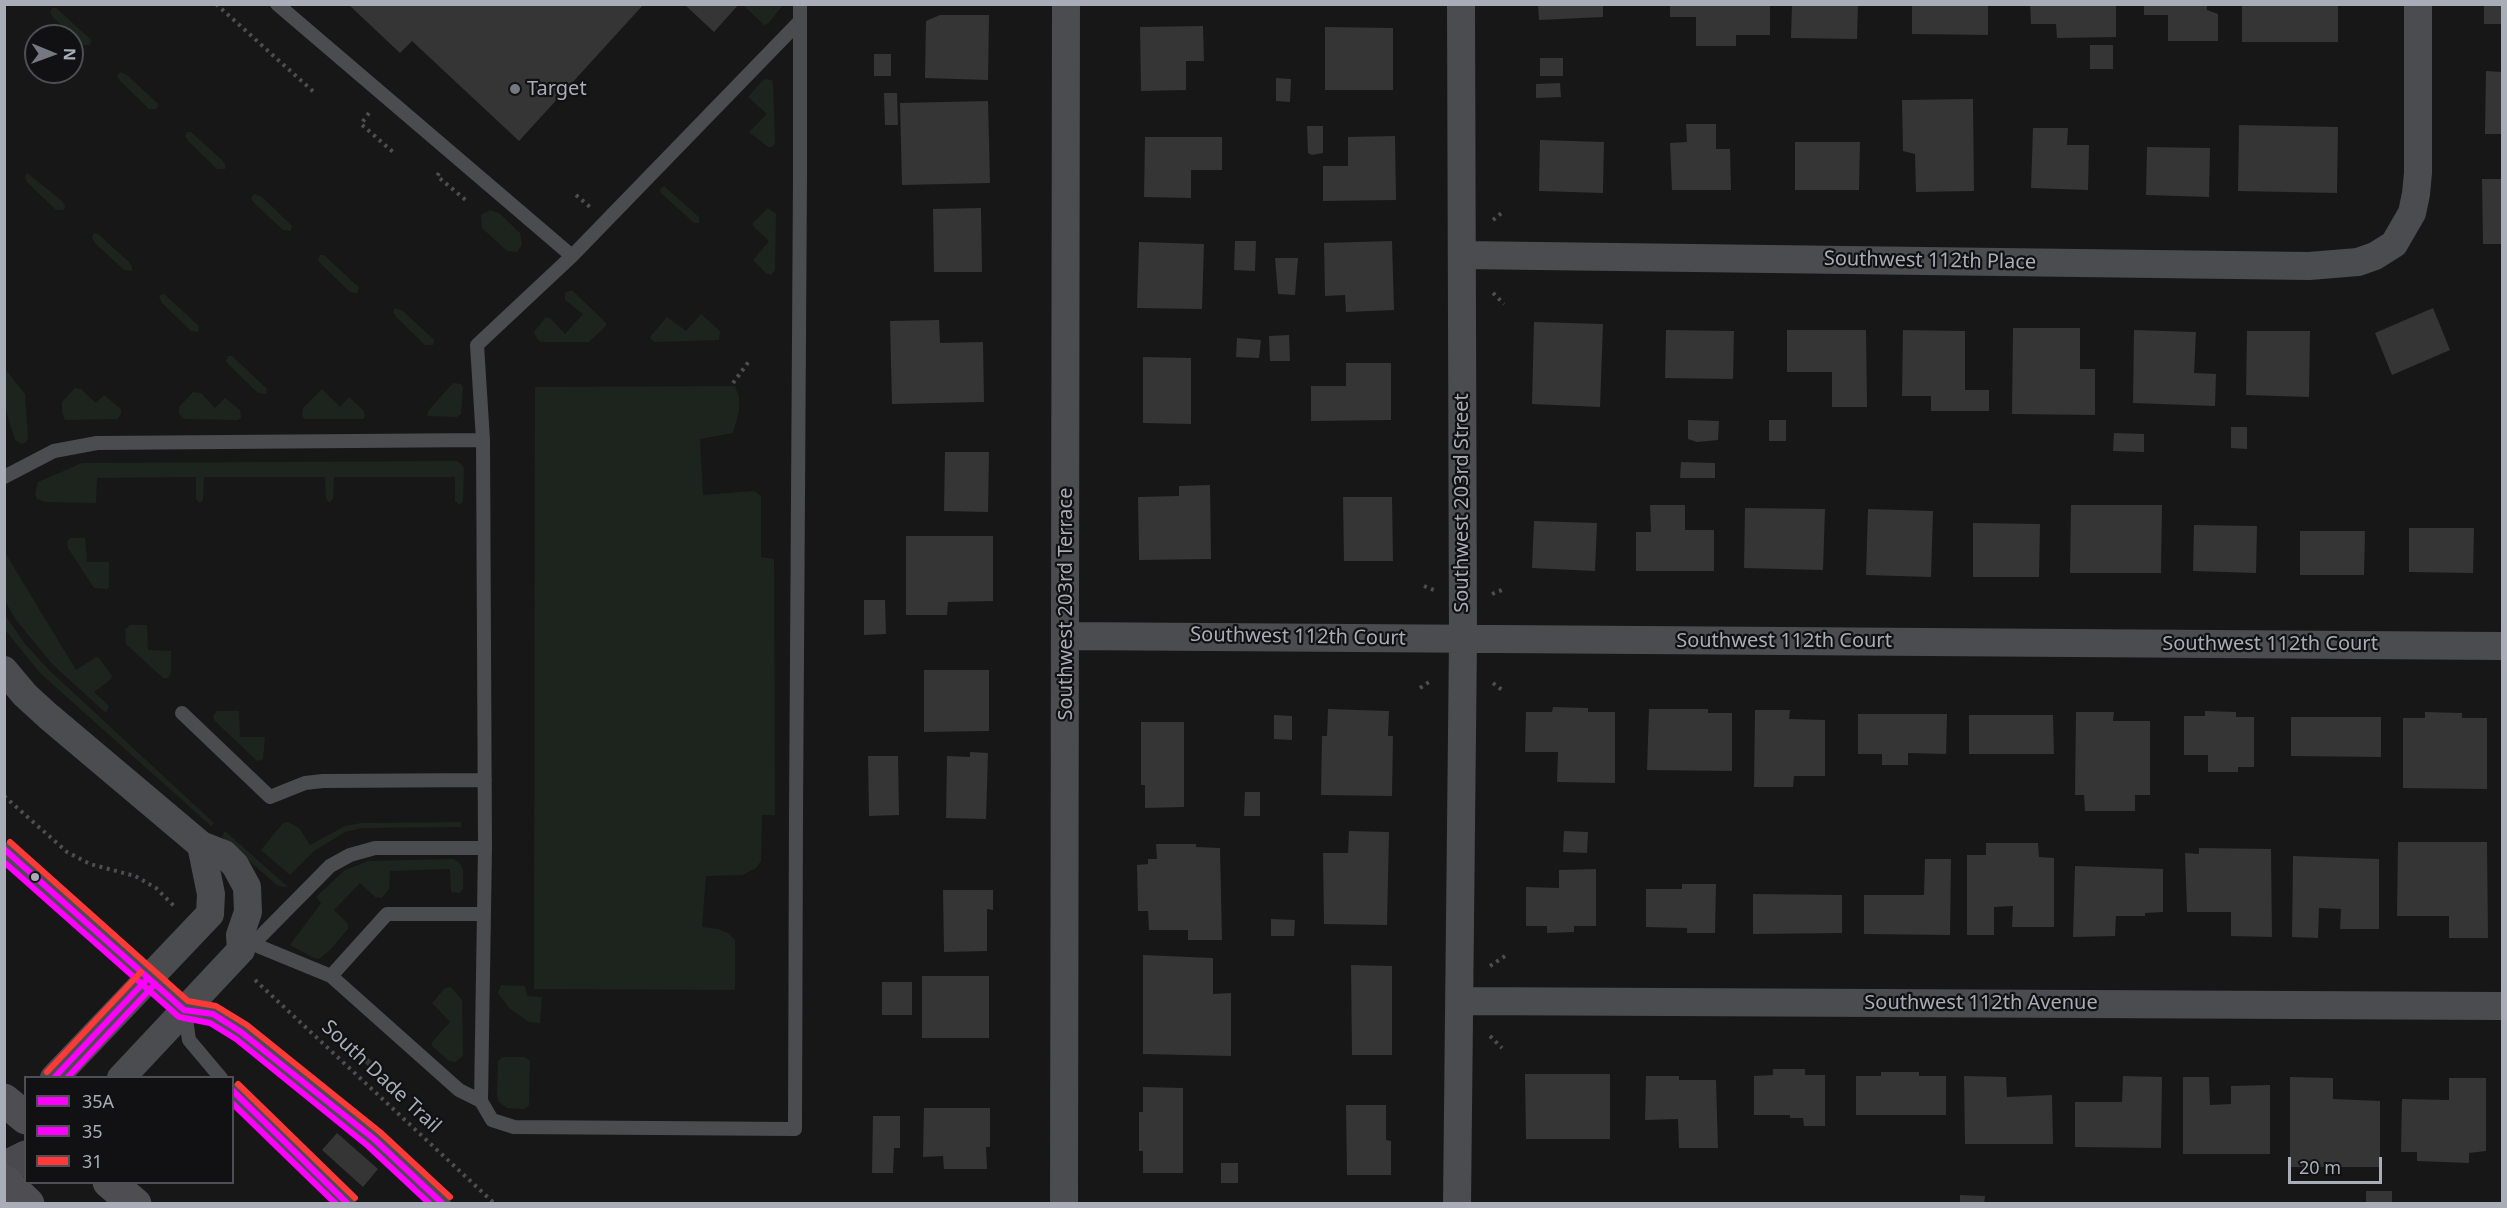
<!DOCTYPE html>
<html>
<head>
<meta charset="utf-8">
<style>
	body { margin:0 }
	#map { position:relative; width:2507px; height:1208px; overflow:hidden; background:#171717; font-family:"Noto Sans",sans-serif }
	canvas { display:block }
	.frame { position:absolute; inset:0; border:6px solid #a8adb8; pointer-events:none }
	.legend { position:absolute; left:24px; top:1076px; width:210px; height:108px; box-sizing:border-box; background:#111113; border:2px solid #4d4f55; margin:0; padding:8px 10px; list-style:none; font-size:18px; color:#a8adb8 }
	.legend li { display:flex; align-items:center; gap:12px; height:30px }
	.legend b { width:30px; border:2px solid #4d4f55 }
	.north { position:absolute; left:24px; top:24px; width:60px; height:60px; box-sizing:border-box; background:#111113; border:2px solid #4d4f55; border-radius:50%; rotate:91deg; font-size:16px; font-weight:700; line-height:24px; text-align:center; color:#a8adb8 }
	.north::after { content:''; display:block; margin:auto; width:21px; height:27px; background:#757880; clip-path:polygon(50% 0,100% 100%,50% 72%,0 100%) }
	.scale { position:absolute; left:2288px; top:1157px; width:94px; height:27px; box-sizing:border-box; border:3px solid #a8adb8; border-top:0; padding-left:8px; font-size:18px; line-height:21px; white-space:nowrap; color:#a8adb8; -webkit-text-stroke:4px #111113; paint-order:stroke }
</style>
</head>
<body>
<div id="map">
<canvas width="2507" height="1208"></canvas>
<div class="frame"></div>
<ul class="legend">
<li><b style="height:8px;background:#f0f"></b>35A</li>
<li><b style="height:8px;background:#f0f"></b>35</li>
<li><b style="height:8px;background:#ff3838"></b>31</li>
</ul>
<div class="north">N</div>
<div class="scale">20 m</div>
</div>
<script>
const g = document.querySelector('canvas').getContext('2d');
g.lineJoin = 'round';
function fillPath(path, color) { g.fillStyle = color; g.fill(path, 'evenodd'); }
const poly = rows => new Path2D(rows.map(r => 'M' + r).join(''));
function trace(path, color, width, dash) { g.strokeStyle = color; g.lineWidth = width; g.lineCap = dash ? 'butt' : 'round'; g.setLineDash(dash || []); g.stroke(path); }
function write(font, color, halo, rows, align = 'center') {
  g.font = font + ' "Noto Sans",sans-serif'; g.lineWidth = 4.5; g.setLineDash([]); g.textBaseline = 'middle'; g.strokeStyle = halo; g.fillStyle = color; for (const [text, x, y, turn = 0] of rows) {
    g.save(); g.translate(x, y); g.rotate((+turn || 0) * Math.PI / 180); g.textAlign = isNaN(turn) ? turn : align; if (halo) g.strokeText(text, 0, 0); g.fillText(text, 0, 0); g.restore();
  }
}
const green = poly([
	[743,5,783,5,768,24,764,25],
	[52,8,56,8,87,36,91,40,90,45,82,45,53,17,50,12],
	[120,72,127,75,154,100,158,104,157,109,149,109,120,81,117,76],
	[764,79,772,80,773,83,775,144,772,147,768,147,749,132,767,114,748,97],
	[187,132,191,132,222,160,225,164,225,169,217,169,188,141,185,136],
	[27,173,62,201,65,205,64,210,56,210,27,182,25,177],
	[664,186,699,217,699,223,694,223,661,193,660,189],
	[254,194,262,197,288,222,292,226,291,231,283,230,254,203,251,198],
	[768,208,776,214,775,270,771,275,767,274,753,260,769,241,753,226,753,223],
	[490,210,499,213,520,233,522,245,517,252,507,251,482,228,481,215],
	[94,233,98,234,129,262,132,266,132,271,124,270,95,243,92,238],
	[320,255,324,255,355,284,359,287,357,293,350,292,321,264,318,260],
	[572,290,606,323,606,326,589,342,541,342,537,339,534,332,546,317,550,318,565,334,583,314,565,300,565,293],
	[164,294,199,326,198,332,191,331,162,303,159,296],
	[395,308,403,311,430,336,434,340,433,345,425,345,396,317,393,312],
	[701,314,720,331,719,340,654,342,650,337,667,317,686,331],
	[228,356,232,356,263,385,267,389,266,394,258,393,229,365,226,361],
	[5,369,25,394,28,438,26,442,22,444,15,440,5,407],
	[453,383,461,384,463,388,461,414,457,417,427,416,428,411],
	[735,386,739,397,739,411,733,433,700,439,703,495,754,491,761,496,761,557,774,559,775,815,762,815,761,861,756,868,742,875,706,876,702,927,718,929,728,933,735,940,735,990,534,989,535,387],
	[75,388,81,389,96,403,104,395,121,409,121,414,117,419,65,420,62,412,62,402],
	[322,389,340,407,349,397,364,411,365,417,363,419,305,419,302,416,303,408],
	[193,392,201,393,215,408,225,398,240,410,241,418,238,420,184,419,179,414,179,407],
	[457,461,462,465,464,469,463,501,460,505,455,501,455,477,334,477,333,499,329,503,326,499,325,477,204,477,203,500,200,503,196,499,196,477,97,478,96,503,45,502,37,499,35,494,38,482,82,463],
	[70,538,85,538,87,562,109,562,109,587,107,589,94,588,68,548,67,541],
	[4,551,76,670,96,657,99,658,112,676,110,680,94,692,109,706,106,713,52,664,16,620,5,601],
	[5,615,25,644,50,671,214,823,211,826,41,674,5,630],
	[130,625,147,625,148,650,171,651,171,672,168,678,163,678,126,644,125,629],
	[217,711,239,711,240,737,265,737,263,759,257,761,214,720,213,716],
	[288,822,299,828,310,845,345,826,361,823,461,822,461,827,362,828,345,832,314,851,290,875,261,850,283,823],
	[225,831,288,887,278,886,222,837],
	[453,859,459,862,463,869,463,889,460,893,451,892,450,869,390,871,389,889,382,898,375,897,360,883,334,910,348,924,348,929,329,951,319,959,314,958,290,945,321,903,316,897,345,870,368,861],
	[501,985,525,986,527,996,542,997,540,1023,529,1022,509,1008,498,993],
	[451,987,462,1000,463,1056,455,1062,449,1061,432,1046,432,1042,450,1022,432,1003,445,988],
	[525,1057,530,1061,529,1105,525,1109,507,1108,499,1102,497,1096,498,1061,502,1057]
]);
const building = poly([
	[348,4,644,4,519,141,412,41,400,53],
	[684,4,739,4,714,32],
	[1538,4,1603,4,1603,17,1539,20],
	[1670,4,1770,4,1770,35,1736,35,1736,46,1696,46,1696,17,1670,17],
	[1792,4,1858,4,1857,39,1791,38],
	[1912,4,1988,6,1988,35,1912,34],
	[2030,4,2116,4,2116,37,2057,38,2056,24,2031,24],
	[2144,4,2207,4,2207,10,2218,14,2218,41,2168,41,2168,15,2144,15],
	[2242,4,2338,4,2338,42,2242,42],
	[2484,4,2502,4,2502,24,2484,24],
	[940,15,989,15,988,80,925,78,926,21],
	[1203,26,1204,61,1186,61,1186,90,1141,91,1140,27],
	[1325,27,1393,28,1393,90,1325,90],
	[2090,45,2113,45,2113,69,2090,69],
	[874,54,891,54,891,76,874,76],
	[1540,58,1563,58,1563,76,1540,76],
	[2486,71,2502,72,2502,134,2485,134],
	[1276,78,1291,79,1290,102,1276,101],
	[1560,83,1561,97,1536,98,1536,84],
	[884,93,897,93,898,125,885,125],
	[1973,99,1974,191,1916,192,1915,154,1903,151,1902,100],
	[988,101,990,183,902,185,900,103],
	[1686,124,1716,124,1716,149,1730,149,1731,190,1672,190,1670,143,1687,142],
	[2239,125,2338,127,2337,193,2238,191],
	[1307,126,1323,126,1323,153,1312,155,1308,153],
	[2033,128,2068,128,2067,145,2089,145,2088,190,2031,188],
	[1395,136,1396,200,1323,201,1323,166,1348,166,1348,137],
	[1145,137,1222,137,1222,170,1191,170,1191,198,1144,197],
	[1540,140,1604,142,1603,193,1539,191],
	[1795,142,1860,142,1859,190,1795,190],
	[2147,147,2210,148,2209,197,2146,195],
	[2482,179,2502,179,2502,244,2483,244],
	[981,208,982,272,934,272,933,209],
	[1235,241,1256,241,1255,271,1234,270],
	[1392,241,1394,310,1346,312,1345,295,1325,296,1324,243],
	[1139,242,1204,244,1202,309,1137,308],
	[1275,258,1298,258,1295,295,1278,294],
	[2433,308,2450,350,2392,375,2375,333],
	[939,320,940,343,983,342,984,402,892,404,890,321],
	[1534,322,1603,324,1600,407,1532,404],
	[2013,328,2080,328,2080,369,2095,369,2095,415,2012,414],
	[1666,330,1734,331,1733,379,1665,378],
	[1787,330,1866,330,1867,407,1832,407,1832,372,1787,372],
	[1903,330,1965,331,1965,390,1989,390,1989,411,1931,411,1931,396,1902,396],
	[2134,330,2196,332,2194,373,2216,374,2215,406,2133,403],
	[2247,331,2310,331,2309,397,2246,395],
	[1289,335,1290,361,1270,361,1269,336],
	[1237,338,1261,340,1259,358,1236,357],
	[1143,357,1191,358,1191,424,1143,423],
	[1346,363,1391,363,1391,420,1311,421,1311,386,1346,386],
	[1688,420,1719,421,1718,440,1697,442,1688,439],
	[1769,420,1786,420,1786,441,1769,441],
	[2231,427,2247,427,2247,449,2231,448],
	[2114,433,2144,434,2144,452,2113,451],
	[945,452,989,452,988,512,944,511],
	[1681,462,1715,463,1715,478,1680,478],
	[1210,485,1211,559,1139,560,1138,497,1179,496,1179,486],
	[1343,497,1392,497,1393,561,1344,561],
	[1650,505,1685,505,1685,530,1714,530,1714,571,1636,571,1636,532,1651,532],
	[2071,505,2162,505,2161,573,2070,573],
	[1745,508,1825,509,1823,570,1744,568],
	[1868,509,1933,511,1931,577,1866,575],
	[1534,521,1597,523,1595,571,1532,568],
	[1973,523,2040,524,2039,577,1973,577],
	[2194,525,2257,526,2256,573,2193,571],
	[2409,528,2474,528,2473,573,2409,572],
	[2300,531,2365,531,2364,575,2300,575],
	[906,536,993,536,993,601,948,602,947,615,906,615],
	[864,600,885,600,886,634,864,635],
	[924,670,989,670,989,731,924,732],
	[1553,707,1588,708,1588,712,1615,712,1615,783,1557,782,1558,752,1525,752,1526,712,1552,712],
	[1328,709,1389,711,1388,736,1393,736,1392,796,1321,795,1322,736,1327,736],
	[1649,709,1708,709,1708,713,1732,713,1732,771,1647,770],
	[1755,710,1790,710,1789,719,1825,720,1825,776,1794,776,1793,787,1754,787],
	[2205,711,2236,712,2236,717,2254,717,2254,767,2238,767,2238,772,2208,772,2208,755,2184,755,2184,716,2205,716],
	[2076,712,2114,712,2113,721,2150,721,2150,795,2135,795,2135,811,2085,811,2084,795,2075,795],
	[2425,712,2462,713,2462,718,2487,718,2487,789,2403,788,2403,718,2425,718],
	[1858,714,1947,714,1946,754,1908,753,1908,765,1882,765,1882,754,1858,754],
	[1274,715,1292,716,1292,740,1274,739],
	[1969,715,2053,715,2054,754,1969,754],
	[2291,717,2381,717,2381,757,2291,756],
	[1141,722,1184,722,1184,807,1145,808,1145,785,1141,785],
	[970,752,988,753,986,819,946,818,947,756,970,757],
	[868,756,898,756,899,815,869,816],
	[1245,792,1260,792,1260,816,1244,816],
	[1349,831,1389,832,1387,925,1324,924,1323,853,1348,853],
	[1564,831,1588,832,1587,853,1563,852],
	[2398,842,2487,842,2488,938,2449,938,2449,916,2397,916],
	[1986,843,2038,843,2039,857,2054,858,2054,927,2012,927,2013,906,1994,907,1994,935,1967,935,1967,855,1986,855],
	[1156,844,1196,844,1196,847,1220,848,1222,940,1188,940,1188,930,1149,930,1148,911,1138,911,1137,865,1148,864,1148,859,1157,859],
	[2199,848,2271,849,2272,937,2231,936,2231,912,2187,912,2185,853,2199,854],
	[2293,856,2379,859,2379,929,2340,929,2341,909,2319,908,2318,938,2292,937],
	[1925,859,1951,859,1950,935,1864,934,1864,895,1924,895],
	[2075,866,2163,869,2163,912,2145,913,2145,916,2116,916,2115,936,2073,937],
	[1596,869,1596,926,1574,926,1574,932,1547,933,1547,926,1526,926,1526,887,1559,888,1559,870],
	[1682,884,1716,884,1715,933,1687,933,1687,928,1646,927,1646,889,1682,889],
	[943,890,993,890,993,910,987,909,987,951,944,952],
	[1753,894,1842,895,1842,933,1753,934],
	[1271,919,1295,920,1294,936,1271,936],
	[1143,955,1213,958,1213,994,1231,993,1231,1056,1143,1054],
	[1351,965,1392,966,1392,1055,1352,1055],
	[922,976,989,976,989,1038,922,1038],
	[882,982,912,982,912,1015,882,1015],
	[337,1029,346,1039,343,1043,333,1033],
	[362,1053,373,1062,369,1067,358,1057],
	[1773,1069,1805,1069,1805,1075,1825,1075,1825,1126,1804,1126,1803,1118,1790,1118,1790,1115,1754,1115,1754,1076,1773,1075],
	[1881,1072,1919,1072,1919,1076,1946,1076,1946,1115,1856,1115,1856,1076,1881,1076],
	[1525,1074,1610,1074,1610,1139,1526,1139],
	[1646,1076,1679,1076,1679,1080,1716,1080,1718,1148,1679,1148,1678,1119,1645,1120],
	[1964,1076,2006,1077,2007,1097,2052,1095,2053,1144,1965,1144],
	[2123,1076,2162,1077,2161,1148,2075,1147,2075,1102,2122,1102],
	[2183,1077,2209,1077,2210,1105,2231,1104,2231,1086,2270,1085,2270,1154,2183,1154],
	[2290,1077,2333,1078,2333,1099,2380,1101,2380,1167,2290,1167],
	[2449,1078,2486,1078,2486,1151,2469,1153,2469,1163,2417,1161,2417,1152,2401,1152,2402,1099,2449,1100],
	[1143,1087,1183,1088,1183,1173,1143,1173,1143,1151,1139,1151,1139,1112,1143,1112],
	[1346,1105,1386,1105,1386,1140,1391,1141,1391,1175,1347,1175],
	[924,1108,990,1108,990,1147,986,1147,987,1169,944,1169,943,1156,923,1157],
	[873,1116,900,1116,900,1148,894,1148,893,1173,872,1173],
	[337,1133,378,1169,363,1187,322,1150],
	[1221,1163,1238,1163,1238,1183,1221,1183],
	[2366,1191,2392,1191,2392,1204,2366,1204],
	[1960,1195,1985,1196,1984,1204,1960,1204]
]);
const path = poly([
	[216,4,316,94],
	[369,113,361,124,393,152],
	[439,173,437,176,468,202],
	[576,195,590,207],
	[1493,220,1504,211],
	[1493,293,1504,304],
	[733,383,750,360],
	[1424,586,1434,590],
	[1492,594,1502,590],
	[1493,683,1502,690],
	[1420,688,1432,680],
	[4,796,67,852,90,864,135,876,156,888,176,908],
	[1490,966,1505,956],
	[255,980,495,1204],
	[1490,1036,1502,1048]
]);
const service = poly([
	[277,4,572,256],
	[800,4,800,176,796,816,795,1129,514,1127,492,1120,481,1101,485,848,483,440,477,345,572,256,800,21],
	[4,477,54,451,97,443,483,440],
	[182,713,270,797,305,783,323,781,485,780],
	[4,849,184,1010,213,1014,241,1032,374,1139,444,1204],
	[253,944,331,976,459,1090,481,1101],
	[241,950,253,944,330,866,350,855,375,848,485,848],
	[331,976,387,914,484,914],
	[185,1012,189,1040,221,1078],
	[232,1090,349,1204]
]);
const minor = poly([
	[1462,255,2309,266,2358,262,2375,256,2394,244,2412,213,2416,194,2418,173,2418,4],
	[1066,636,2502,646],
	[4,670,25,695,48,716,201,845,224,854,235,865,247,887,248,912,240,935,241,950,121,1078],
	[1460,1001,2502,1006],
	[54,1078,210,914,211,894,201,845],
	[1064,1204,1066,4],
	[1457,1204,1463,639,1461,4]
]);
const secondary = poly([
	[4,1168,26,1157]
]);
const trunk = poly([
	[4,1100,26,1118],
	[4,1181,28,1204],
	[109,1182,135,1204]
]);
const bus1 = poly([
	[4,849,184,1010,213,1014,241,1032,374,1139,443,1204],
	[54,1078,148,978],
	[232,1090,348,1204]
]);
const bus2 = poly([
	[4,862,179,1017,210,1023,236,1039,368,1146,430,1204],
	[67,1078,155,984],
	[232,1103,336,1204]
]);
const bus3 = poly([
	[10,842,188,1001,216,1006,247,1025,380,1132,450,1197],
	[47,1072,141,972],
	[238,1084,355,1198]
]);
const markers = [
	[515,89,6,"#757880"],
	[35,877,5,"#a8adb8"]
];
const poiNames = [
	["Target",527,89]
];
const streetNames = [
	["Southwest 112th Place",1930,261,1],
	["Southwest 203rd Street",1462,503,-90],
	["Southwest 203rd Terrace",1066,604,-90],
	["Southwest 112th Court",1298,637,1],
	["Southwest 112th Court",1784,641],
	["Southwest 112th Court",2270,644],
	["Southwest 112th Avenue",1981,1003],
	["South Dade Trail",381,1077,43]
];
fillPath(green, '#1d241e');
fillPath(building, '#353536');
trace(path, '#4d4e52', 4, [3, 4.5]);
trace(service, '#4b4c50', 14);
trace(minor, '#4b4c50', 28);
trace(secondary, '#4a4a4e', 33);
trace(trunk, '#4e4e52', 33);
trace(bus1, '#f0f', 6);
trace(bus2, '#f0f', 6);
trace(bus3, '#ff3838', 6);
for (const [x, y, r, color] of markers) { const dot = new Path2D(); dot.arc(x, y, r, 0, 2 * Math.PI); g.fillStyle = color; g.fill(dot); trace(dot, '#111113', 2); }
write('20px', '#a8adb8', '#111113', poiNames, 'left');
write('20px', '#a8adb8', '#111113', streetNames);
</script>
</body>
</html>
